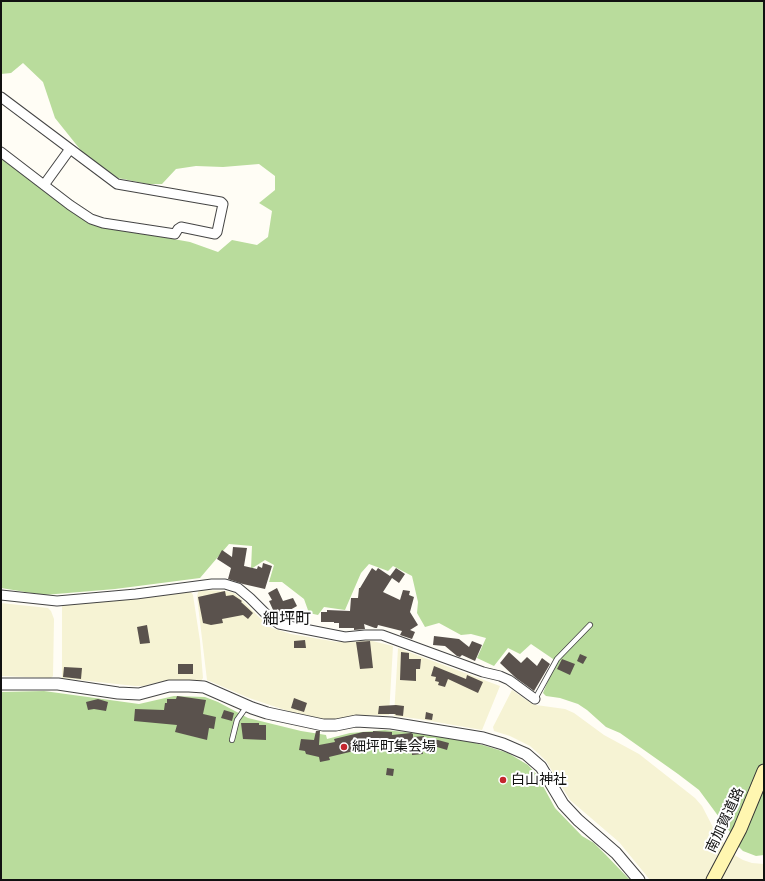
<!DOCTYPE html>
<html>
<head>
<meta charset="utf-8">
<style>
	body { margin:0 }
	#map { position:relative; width:765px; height:881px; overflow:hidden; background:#fffdf5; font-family:"Crimson Pro",serif }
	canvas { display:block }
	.frame { position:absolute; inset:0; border:2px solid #111; pointer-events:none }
</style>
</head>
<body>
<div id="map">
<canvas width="765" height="881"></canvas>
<div class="frame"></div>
</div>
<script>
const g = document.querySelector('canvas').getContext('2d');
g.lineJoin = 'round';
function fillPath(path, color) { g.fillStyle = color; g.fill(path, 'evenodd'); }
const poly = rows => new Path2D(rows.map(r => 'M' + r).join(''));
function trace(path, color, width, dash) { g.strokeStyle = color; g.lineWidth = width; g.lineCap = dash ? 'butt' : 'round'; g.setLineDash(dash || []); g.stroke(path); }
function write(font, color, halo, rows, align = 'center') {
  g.font = font + ' "Crimson Pro","Noto Sans JP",serif'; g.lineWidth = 4; g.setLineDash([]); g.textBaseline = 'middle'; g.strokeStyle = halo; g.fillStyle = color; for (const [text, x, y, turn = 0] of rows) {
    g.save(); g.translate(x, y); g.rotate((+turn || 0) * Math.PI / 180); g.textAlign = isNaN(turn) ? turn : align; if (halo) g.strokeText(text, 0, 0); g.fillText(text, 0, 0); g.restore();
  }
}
const farmland = poly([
	[200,590,226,591,234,593,239,597,260,618,272,628,291,634,337,642,351,642,368,640,393,646,389,715,355,716,330,721,312,719,249,698,207,680,197,597,198,592],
	[190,591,193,595,200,641,203,678,201,681,163,681,143,686,135,686,62,678,62,605],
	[1,603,48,608,51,611,54,619,53,676,51,678,1,676],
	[398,648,500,686,482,730,419,719,394,716],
	[512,690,531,703,536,705,565,709,574,713,604,735,639,754,695,798,702,806,718,837,736,856,743,860,752,863,764,864,764,880,650,880,619,842,570,800,546,761,539,754,530,746,510,736,494,731,493,727]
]);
const forest = poly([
	[1,1,764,1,764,855,756,856,743,851,734,842,730,832,699,790,678,774,620,733,606,727,587,710,578,704,560,698,546,696,543,693,556,661,531,644,520,654,508,648,494,666,477,658,486,638,471,634,461,635,439,623,425,627,417,613,418,602,412,576,393,566,388,571,369,564,361,573,345,610,324,607,318,615,309,613,304,599,282,582,269,582,274,565,265,560,251,569,252,546,229,544,200,578,115,589,44,595,1,588,1,156,41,189,90,224,190,242,218,252,232,240,257,245,268,237,272,211,259,203,275,190,275,176,259,164,223,167,196,166,176,169,162,184,148,184,118,178,83,153,55,118,43,82,23,63,11,73,1,74],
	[44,691,139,704,174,696,205,697,218,702,248,718,301,731,326,735,327,739,350,733,385,730,453,737,486,746,508,753,528,765,537,775,555,808,582,836,594,843,605,854,630,880,1,880,1,692]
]);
const building = poly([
	[233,547,247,548,244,566,257,569,258,566,262,568,263,563,272,566,265,589,243,584,228,579,231,568,217,559,222,550,232,557],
	[372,568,376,571,378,568,390,576,396,568,405,574,399,583,392,578,383,592,400,600,403,590,410,591,409,595,414,597,410,612,418,625,410,630,415,632,412,639,400,635,402,631,378,625,377,628,375,628,364,624,365,629,354,630,354,628,339,628,339,623,334,623,334,622,321,622,321,612,327,612,327,610,350,611,351,598,358,598,359,588,360,588],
	[277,588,283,601,293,598,297,606,281,615,278,609,274,612,269,601,272,600,268,593],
	[225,591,226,596,233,595,242,601,241,602,253,613,248,619,243,615,222,619,223,623,211,625,203,623,198,597],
	[147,625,150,643,140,644,137,627],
	[434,636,459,639,469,647,472,641,482,645,475,661,462,655,460,657,457,656,445,646,433,645],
	[305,640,306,648,294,648,294,641],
	[370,641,373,668,360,669,356,642],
	[401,652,409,653,409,659,421,659,420,669,416,669,416,681,400,680],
	[509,652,521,663,527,657,537,666,542,658,550,664,534,691,516,678,500,663],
	[580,654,587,657,583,664,577,661],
	[562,659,575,664,570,675,557,669],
	[178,664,193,664,193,674,178,674],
	[434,666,466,679,467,675,483,682,478,693,448,679,445,687,438,685,439,682,435,681,436,677,431,676],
	[64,667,82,668,81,679,63,677],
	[177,696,206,700,203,714,216,717,214,729,209,728,207,740,175,732,177,725,134,721,135,709,164,710,165,703,167,703,167,699,176,699],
	[294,698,307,703,304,712,291,708],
	[98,699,108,702,106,711,94,709,88,710,86,702],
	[396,705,404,706,403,716,395,715,396,714,378,714,379,706],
	[224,710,234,713,232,721,221,718],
	[426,712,433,714,432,720,425,719],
	[241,723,259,723,259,725,266,725,266,740,243,739],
	[316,731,320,731,319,745,335,742,334,739,363,732,373,732,373,731,392,732,392,735,411,733,413,734,413,737,424,736,424,739,438,740,449,743,447,750,437,747,437,749,422,748,423,754,412,755,412,753,406,753,404,742,388,742,388,748,373,747,373,743,356,742,358,750,329,757,330,760,320,762,319,757,306,754,305,751,299,750,301,739,314,740],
	[387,768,394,769,393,776,386,775]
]);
const service = poly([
	[535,699,557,659,590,625],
	[232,740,237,720,247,706]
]);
const minor = poly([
	[1,97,117,184,221,202,223,204,217,232,215,234,181,227,178,229,175,234,103,223,91,219,70,205,1,152],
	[44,185,70,149],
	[1,595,57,601,136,594,212,584,225,584,238,588,250,598,269,617,279,624,345,637,365,635,382,635,483,672,500,676,509,680,535,699]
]);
const tertiary = poly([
	[1,684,58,684,118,693,139,694,169,686,189,686,204,687,252,708,267,713,323,725,336,725,356,721,391,723,483,738,503,744,526,754,541,767,563,804,578,820,616,853,639,880]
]);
const secondary = poly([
	[713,880,740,829,764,771]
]);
const markers = [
	[344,747,4,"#c4262e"],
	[503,780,4,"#c4262e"]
];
const poiNames = [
	["細坪町集会場",352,747],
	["白山神社",511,780]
];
const streetNames = [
	["南加賀道路",725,820,-65]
];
const quarterNames = [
	["細坪町",287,619]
];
fillPath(farmland, '#f6f3d4');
fillPath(forest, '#b9dc9c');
fillPath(building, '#5a524d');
trace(service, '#444', 6);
trace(minor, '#444', 11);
trace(tertiary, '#444', 13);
trace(secondary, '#333', 15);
trace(service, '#fff', 4.5);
trace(minor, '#fff', 9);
trace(tertiary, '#fff', 11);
trace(secondary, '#fff6b0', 13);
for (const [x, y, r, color] of markers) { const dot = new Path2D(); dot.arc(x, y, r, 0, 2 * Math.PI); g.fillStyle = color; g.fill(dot); trace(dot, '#fff', 1.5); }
write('14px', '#111', '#fff', poiNames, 'left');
write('14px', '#111', '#fff', streetNames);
write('16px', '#111', '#fff', quarterNames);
</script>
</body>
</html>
